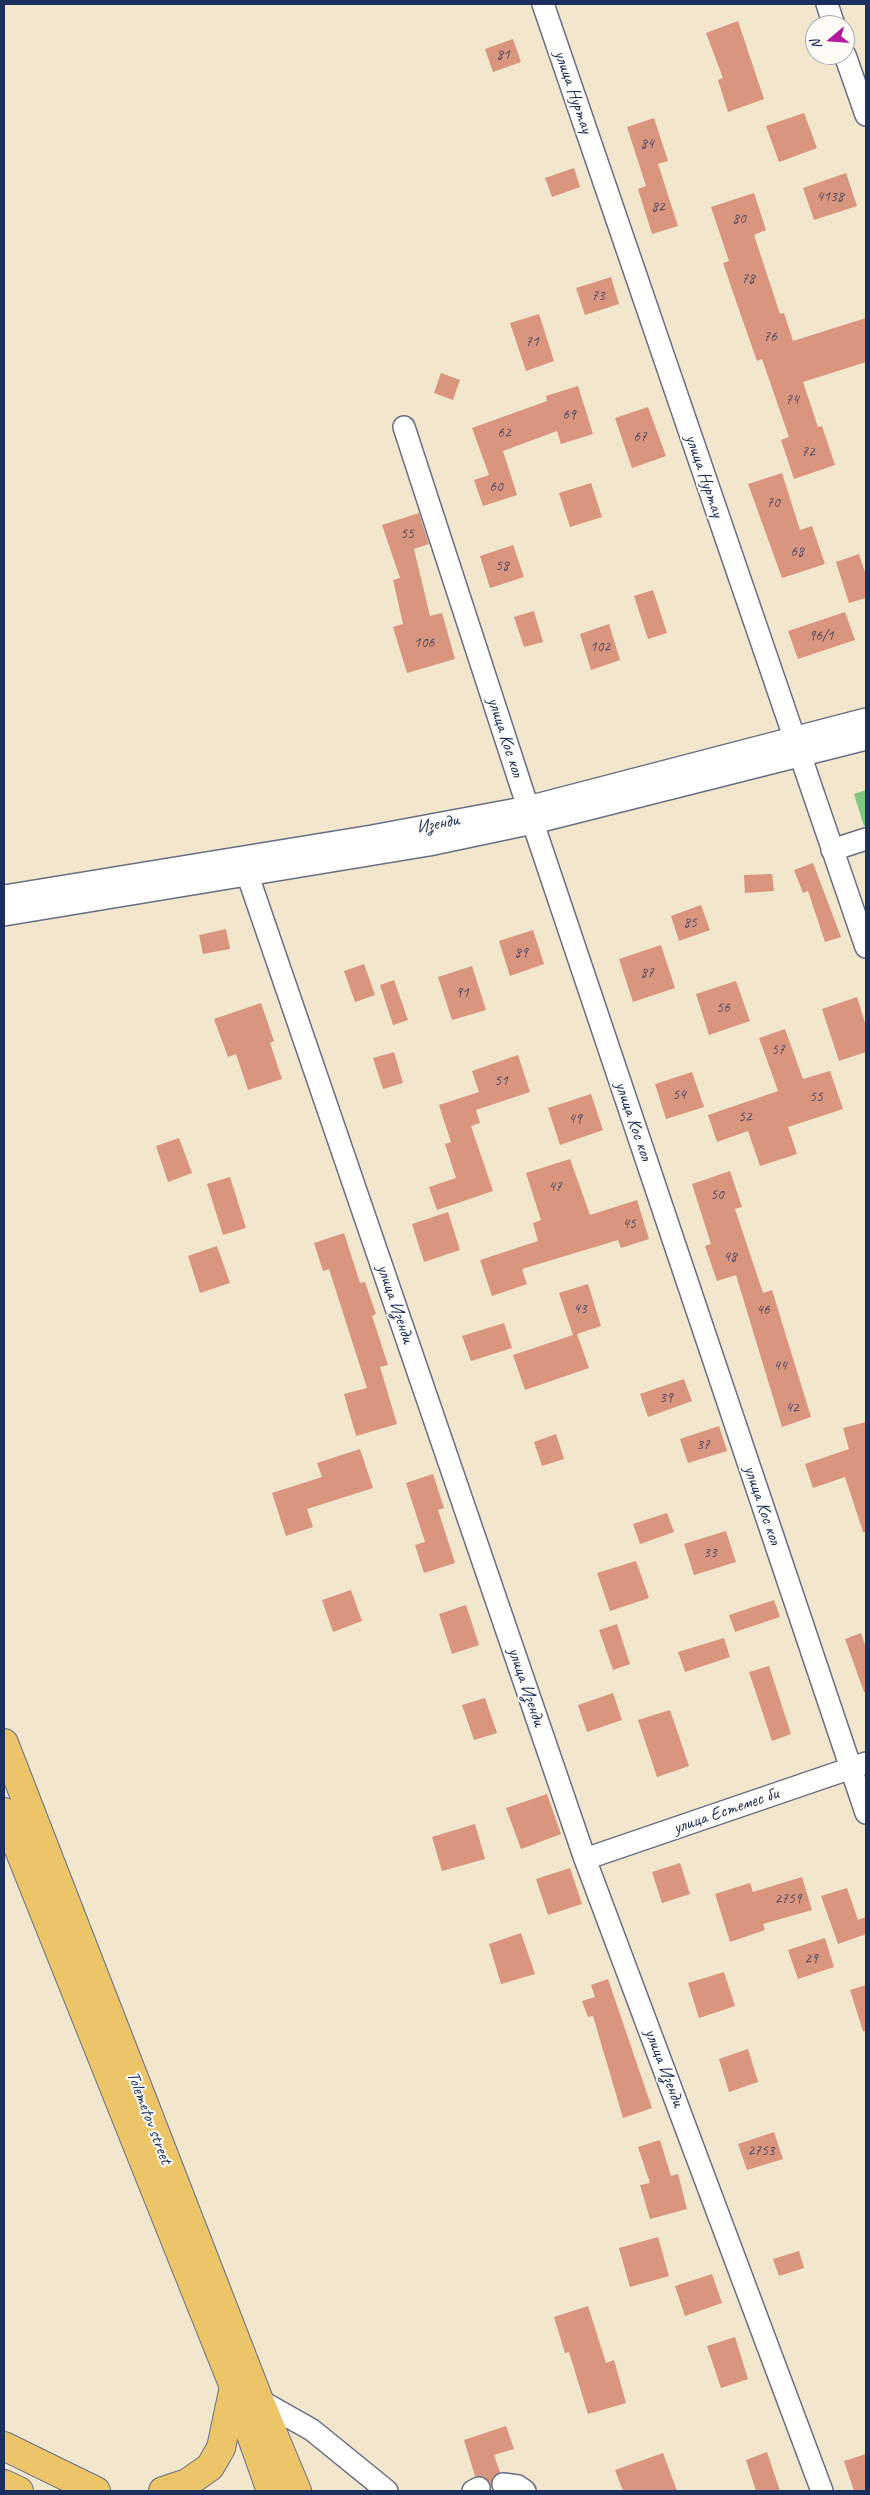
<!DOCTYPE html>
<html>
<head>
<meta charset="utf-8">
<style>
	body { margin:0 }
	#map { position:relative; width:870px; height:2495px; overflow:hidden; background:#f2e6cc; font-family:Caveat,sans-serif }
	canvas { display:block }
	.frame { position:absolute; inset:0; border:5px solid #1b2f5e; pointer-events:none }
	.north { position:absolute; left:805px; top:15px; width:50px; height:50px; box-sizing:border-box; background:#fdfcf7; border:1px solid #a3aaba; border-radius:50%; rotate:252deg; font-size:14px; font-weight:700; line-height:20px; text-align:center; color:#1b2f5e }
	.north::after { content:''; display:block; margin:auto; width:18px; height:22px; background:#b5179e; clip-path:polygon(50% 0,100% 100%,50% 72%,0 100%) }
</style>
</head>
<body>
<div id="map">
<canvas width="870" height="2495"></canvas>
<div class="frame"></div>
<div class="north">N</div>
</div>
<script>
const g = document.querySelector('canvas').getContext('2d');
g.lineJoin = 'round';
function fillPath(path, color) { g.fillStyle = color; g.fill(path, 'evenodd'); }
const poly = rows => new Path2D(rows.map(r => 'M' + r).join(''));
function trace(path, color, width, dash) { g.strokeStyle = color; g.lineWidth = width; g.lineCap = dash ? 'butt' : 'round'; g.setLineDash(dash || []); g.stroke(path); }
function write(font, color, halo, rows, align = 'center') {
  g.font = font + ' Caveat,sans-serif'; g.lineWidth = 4; g.setLineDash([]); g.textBaseline = 'middle'; g.strokeStyle = halo; g.fillStyle = color; for (const [text, x, y, turn = 0] of rows) {
    g.save(); g.translate(x, y); g.rotate((+turn || 0) * Math.PI / 180); g.textAlign = isNaN(turn) ? turn : align; if (halo) g.strokeText(text, 0, 0); g.fillText(text, 0, 0); g.restore();
  }
}
const green = poly([
	[866,790,866,825,864,826,854,794]
]);
const building = poly([
	[738,21,764,99,728,112,718,80,723,78,706,33],
	[513,39,521,62,493,72,485,49],
	[804,113,817,148,779,162,766,126],
	[654,118,668,161,658,164,678,226,652,234,638,189,646,186,627,127],
	[574,168,580,187,552,197,545,178],
	[846,173,857,206,814,220,803,188],
	[754,193,766,230,754,235,780,314,784,313,793,341,866,318,866,362,803,382,818,427,822,426,835,465,794,479,781,440,789,437,762,359,757,361,738,307,723,263,729,261,711,207],
	[611,277,619,304,585,315,576,288],
	[539,314,554,361,526,371,510,323],
	[441,373,460,380,453,400,434,393],
	[578,386,593,434,561,444,557,431,503,451,517,495,483,506,474,480,489,475,472,428,547,401,546,396],
	[648,407,666,456,632,468,615,418],
	[782,473,800,530,812,526,825,564,782,578,748,484],
	[591,483,602,517,570,527,559,493],
	[419,513,429,544,414,549,430,616,442,613,455,659,407,673,393,627,403,624,393,580,400,578,382,525],
	[513,545,524,577,490,588,480,556],
	[859,554,866,575,866,598,849,603,836,562],
	[653,590,667,633,648,639,634,596],
	[534,611,543,642,524,647,514,617],
	[845,612,855,640,798,659,788,631],
	[609,624,620,660,591,670,580,634],
	[813,863,841,937,825,942,808,891,803,893,794,870],
	[772,874,774,891,745,893,744,875],
	[701,905,710,930,679,941,671,916],
	[226,929,230,949,203,954,199,935],
	[533,930,544,964,510,976,499,941],
	[661,945,675,988,633,1002,619,959],
	[364,964,375,995,355,1002,344,971],
	[472,966,486,1010,452,1020,438,977],
	[394,980,408,1020,393,1025,380,985],
	[736,981,750,1021,709,1035,696,994],
	[857,997,866,1026,866,1052,839,1061,822,1009],
	[261,1003,274,1041,270,1043,282,1079,248,1090,236,1054,228,1057,214,1019],
	[785,1029,803,1079,830,1071,843,1109,788,1127,797,1154,760,1166,748,1131,717,1142,708,1115,778,1091,759,1038],
	[394,1052,403,1083,383,1089,373,1058],
	[518,1055,530,1092,476,1110,480,1123,471,1126,493,1191,437,1210,429,1187,456,1178,445,1144,451,1142,439,1105,479,1092,472,1071],
	[692,1072,704,1107,666,1119,655,1084],
	[591,1094,603,1130,560,1145,548,1108],
	[179,1138,192,1173,168,1182,156,1146],
	[570,1159,590,1215,637,1200,649,1239,621,1248,618,1240,522,1269,527,1284,492,1296,480,1260,538,1241,533,1223,541,1220,526,1173],
	[730,1171,742,1207,735,1209,763,1293,772,1290,811,1417,782,1427,736,1275,717,1281,705,1246,711,1244,692,1184],
	[230,1177,246,1228,223,1235,207,1184],
	[448,1212,460,1250,424,1262,412,1224],
	[344,1233,360,1283,365,1282,376,1314,372,1316,388,1365,380,1367,397,1424,356,1436,344,1394,367,1388,329,1269,323,1271,314,1243],
	[217,1246,230,1283,200,1293,188,1256],
	[588,1284,601,1326,577,1334,589,1368,525,1390,513,1355,573,1335,559,1293],
	[504,1323,512,1348,471,1361,462,1336],
	[684,1379,692,1401,648,1417,640,1394],
	[866,1422,866,1532,863,1532,845,1477,813,1488,805,1464,849,1449,843,1428],
	[719,1426,727,1451,688,1463,680,1439],
	[556,1434,564,1459,542,1466,534,1442],
	[360,1449,373,1488,307,1509,313,1527,286,1536,272,1493,322,1477,317,1463],
	[433,1474,444,1508,438,1510,455,1563,424,1573,415,1545,425,1542,406,1483],
	[667,1513,674,1532,640,1544,633,1524],
	[726,1531,736,1562,694,1575,684,1544],
	[636,1561,649,1598,610,1611,597,1573],
	[351,1590,362,1621,333,1632,322,1600],
	[774,1600,780,1617,735,1632,729,1615],
	[466,1605,479,1645,452,1654,439,1614],
	[617,1624,630,1664,613,1670,599,1630],
	[861,1633,866,1648,866,1692,864,1692,845,1639],
	[724,1638,730,1657,685,1672,678,1652],
	[769,1666,791,1734,772,1741,749,1672],
	[613,1693,622,1720,587,1732,578,1705],
	[485,1698,497,1733,474,1740,462,1705],
	[670,1710,689,1766,657,1777,638,1720],
	[547,1794,561,1834,521,1849,506,1808],
	[475,1824,485,1859,442,1871,432,1837],
	[680,1863,690,1894,662,1903,652,1872],
	[570,1868,582,1904,548,1915,536,1879],
	[802,1877,812,1910,763,1924,765,1930,730,1942,715,1894,750,1883,753,1892],
	[847,1888,858,1920,866,1917,866,1934,838,1944,821,1896],
	[521,1933,535,1974,501,1984,489,1944],
	[825,1938,834,1967,798,1979,788,1950],
	[724,1972,735,2006,699,2018,688,1983],
	[608,1979,652,2108,623,2118,593,2016,588,2017,582,2001,595,1997,591,1985],
	[866,1985,866,2031,863,2031,850,1990],
	[748,2049,758,2082,729,2092,719,2059],
	[774,2132,783,2159,747,2170,738,2144],
	[660,2140,671,2176,678,2174,687,2209,650,2219,640,2185,650,2183,638,2147],
	[658,2237,669,2276,630,2287,619,2248],
	[799,2251,804,2268,779,2276,773,2259],
	[712,2274,722,2303,685,2316,675,2286],
	[588,2306,606,2363,614,2360,626,2403,588,2414,569,2352,565,2353,554,2317],
	[735,2337,748,2379,721,2388,707,2346],
	[506,2426,514,2449,494,2455,500,2472,493,2477,491,2487,485,2477,475,2476,464,2440],
	[767,2452,780,2491,756,2491,746,2460],
	[663,2453,677,2491,623,2491,615,2470],
	[866,2454,866,2491,854,2491,844,2461]
]);
const minor = poly([
	[543,4,866,947],
	[827,4,834,25],
	[845,55,866,115],
	[404,427,533,823,866,1813],
	[832,850,866,839],
	[244,858,248,876,585,1859,822,2491],
	[4,896,372,836,528,807,866,719],
	[4,915,429,845,533,823,866,739],
	[585,1859,866,1763],
	[259,2400,312,2430,387,2491],
	[503,2484,518,2486,525,2491],
	[473,2491,479,2488]
]);
const major = poly([
	[4,1743,259,2400,297,2491],
	[4,1812,234,2387,271,2491]
]);
const highway = poly([
	[4,2446,96,2491],
	[4,2484,19,2491],
	[163,2491,187,2483,210,2467,221,2448,234,2387]
]);
const numberNames = [
	["81",503,55],
	["84",647,144],
	["4138",830,197],
	["82",658,207],
	["80",739,219],
	["78",748,279],
	["73",598,296],
	["76",770,337],
	["71",532,342],
	["74",792,400],
	["69",569,415],
	["62",504,433],
	["67",640,437],
	["72",808,452],
	["60",496,487],
	["70",773,503],
	["55",407,534],
	["68",797,552],
	["58",502,566],
	["96/1",821,636],
	["106",424,643],
	["102",600,647],
	["85",690,923],
	["89",521,953],
	["87",647,973],
	["91",462,993],
	["56",723,1008],
	["57",778,1050],
	["51",501,1081],
	["54",679,1095],
	["55",816,1097],
	["52",745,1117],
	["49",575,1119],
	["47",555,1187],
	["50",717,1195],
	["45",629,1224],
	["48",730,1257],
	["43",580,1309],
	["46",763,1310],
	["44",780,1366],
	["39",666,1398],
	["42",792,1408],
	["37",703,1445],
	["33",710,1553],
	["2759",788,1899],
	["29",811,1959],
	["2753",761,2151]
];
const streetNames = [
	["улица Нуртау",573,92,71],
	["улица Нуртау",704,476,71],
	["улица Кос кол",505,737,72],
	["Изенди",438,824,-11],
	["улица Кос кол",633,1121,71],
	["улица Изенди",395,1304,71],
	["улица Кос кол",762,1505,71],
	["улица Изенди",526,1687,71],
	["улица Естемес би",726,1811,-19],
	["улица Изенди",664,2068,69],
	["Tolemetov street",149,2118,69]
];
fillPath(green, '#7fc681');
fillPath(building, '#d9957d');
trace(minor, '#666f84', 24);
trace(major, '#666f84', 30);
trace(highway, '#666f84', 30);
trace(minor, '#fff', 21);
trace(major, '#edc569', 28);
trace(highway, '#edc569', 28);
write('15px', '#4a4866', null, numberNames);
write('18px', '#1b2f5e', '#fdfcf7', streetNames);
</script>
</body>
</html>
